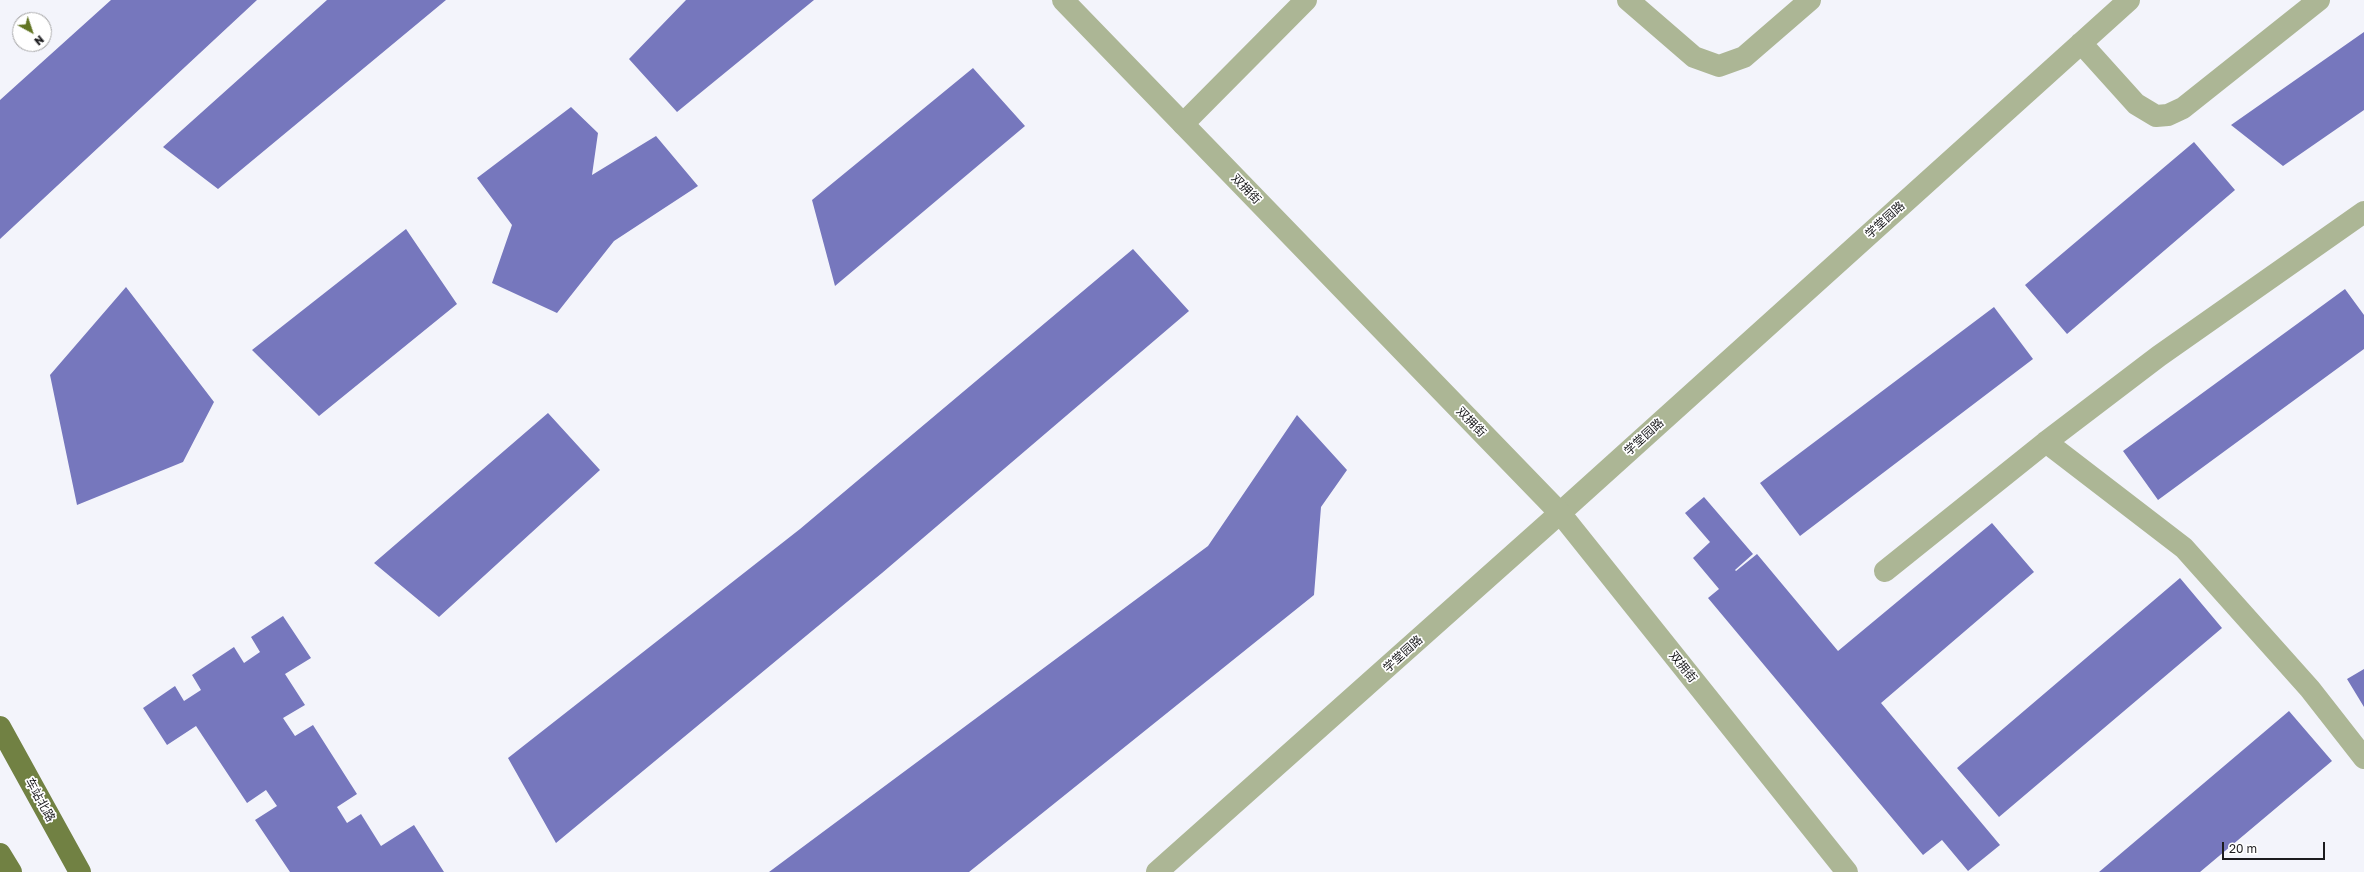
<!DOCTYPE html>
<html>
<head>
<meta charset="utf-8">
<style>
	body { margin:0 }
	#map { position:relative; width:2364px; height:872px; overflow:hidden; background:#f3f4fb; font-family:"Golos Text",sans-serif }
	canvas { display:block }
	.north { position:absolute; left:12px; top:12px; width:40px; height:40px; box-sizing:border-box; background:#fff; border:1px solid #a4a4a5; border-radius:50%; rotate:140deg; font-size:11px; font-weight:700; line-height:16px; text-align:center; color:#1b1b1e }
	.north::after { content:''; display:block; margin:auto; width:14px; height:18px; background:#627524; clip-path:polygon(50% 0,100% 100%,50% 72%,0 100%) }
	.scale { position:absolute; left:2222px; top:842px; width:103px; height:18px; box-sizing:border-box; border:2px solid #1b1b1e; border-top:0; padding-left:5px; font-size:12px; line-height:14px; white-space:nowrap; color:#1b1b1e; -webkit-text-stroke:3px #fff; paint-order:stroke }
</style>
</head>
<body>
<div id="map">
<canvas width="2364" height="872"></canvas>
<div class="north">N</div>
<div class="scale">20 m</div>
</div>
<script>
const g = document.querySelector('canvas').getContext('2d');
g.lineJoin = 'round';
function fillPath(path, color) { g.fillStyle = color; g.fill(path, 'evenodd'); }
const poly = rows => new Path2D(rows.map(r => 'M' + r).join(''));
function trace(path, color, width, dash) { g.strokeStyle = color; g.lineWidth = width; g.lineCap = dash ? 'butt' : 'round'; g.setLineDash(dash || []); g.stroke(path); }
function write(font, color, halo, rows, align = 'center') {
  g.font = font + ' "Golos Text","Noto Sans SC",sans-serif'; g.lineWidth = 3.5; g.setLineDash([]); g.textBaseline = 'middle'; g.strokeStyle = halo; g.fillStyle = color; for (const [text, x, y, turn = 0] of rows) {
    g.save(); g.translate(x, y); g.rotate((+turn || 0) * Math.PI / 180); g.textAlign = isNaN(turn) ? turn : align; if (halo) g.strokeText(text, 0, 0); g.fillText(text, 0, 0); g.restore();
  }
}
const building = poly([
	[111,0,257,0,0,239,0,100],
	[327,0,446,0,218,189,163,147],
	[686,0,814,0,677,112,629,59],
	[2364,32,2364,110,2283,166,2231,125],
	[973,68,1025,126,835,286,812,200],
	[571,107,598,133,592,175,656,136,698,186,614,241,557,313,492,283,512,225,477,178],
	[2194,142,2235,190,2067,334,2025,285],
	[406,229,457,304,319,416,252,350],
	[1133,249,1189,311,882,573,556,843,508,758,800,529],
	[126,287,214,402,183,462,77,505,50,375],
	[2345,289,2364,315,2364,349,2158,500,2123,451],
	[1994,307,2033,359,1800,536,1760,483],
	[548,413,600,470,439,617,374,563],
	[1297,415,1347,470,1321,507,1314,595,969,872,769,872,1208,546],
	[1704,497,1753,554,1735,570,1736,571,1757,554,1838,651,1992,523,2034,572,1881,703,2000,845,1968,871,1942,840,1923,855,1708,598,1719,589,1693,558,1710,542,1685,513],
	[2180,578,2222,628,1999,817,1957,768],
	[283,616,311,658,285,674,305,705,283,718,295,736,313,725,357,794,337,807,347,823,361,814,381,846,414,825,444,872,290,872,255,820,277,806,266,790,247,803,196,726,167,745,143,708,175,686,184,701,201,690,192,675,234,647,244,663,260,652,251,637],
	[2364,669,2364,707,2347,679],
	[2289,711,2332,761,2200,872,2099,872]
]);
const minor = poly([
	[1628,0,1694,57,1719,66,1744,57,1810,0],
	[2081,43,2136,104,2156,116,2168,115,2183,108,2319,0],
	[1183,124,1306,0],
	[2046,442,2184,548,2310,689,2364,758],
	[1560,513,2129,0],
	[1885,571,2046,442,2159,356,2364,212]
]);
const tertiary = poly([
	[1063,0,1560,513,1847,872],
	[1157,872,1560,513]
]);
const primary = poly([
	[0,727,80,872],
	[0,854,11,872]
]);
const streetNames = [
	["双拥街",1246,189,46],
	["学堂园路",1885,220,-42],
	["双拥街",1471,422,46],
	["学堂园路",1644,437,-42],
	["学堂园路",1403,654,-42],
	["双拥街",1683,667,51],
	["车站北路",40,800,61]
];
fillPath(building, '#7677bd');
trace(minor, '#acb695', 22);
trace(tertiary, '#acb695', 22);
trace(primary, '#718143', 22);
write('12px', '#1b1b1e', '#fff', streetNames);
</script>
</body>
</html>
